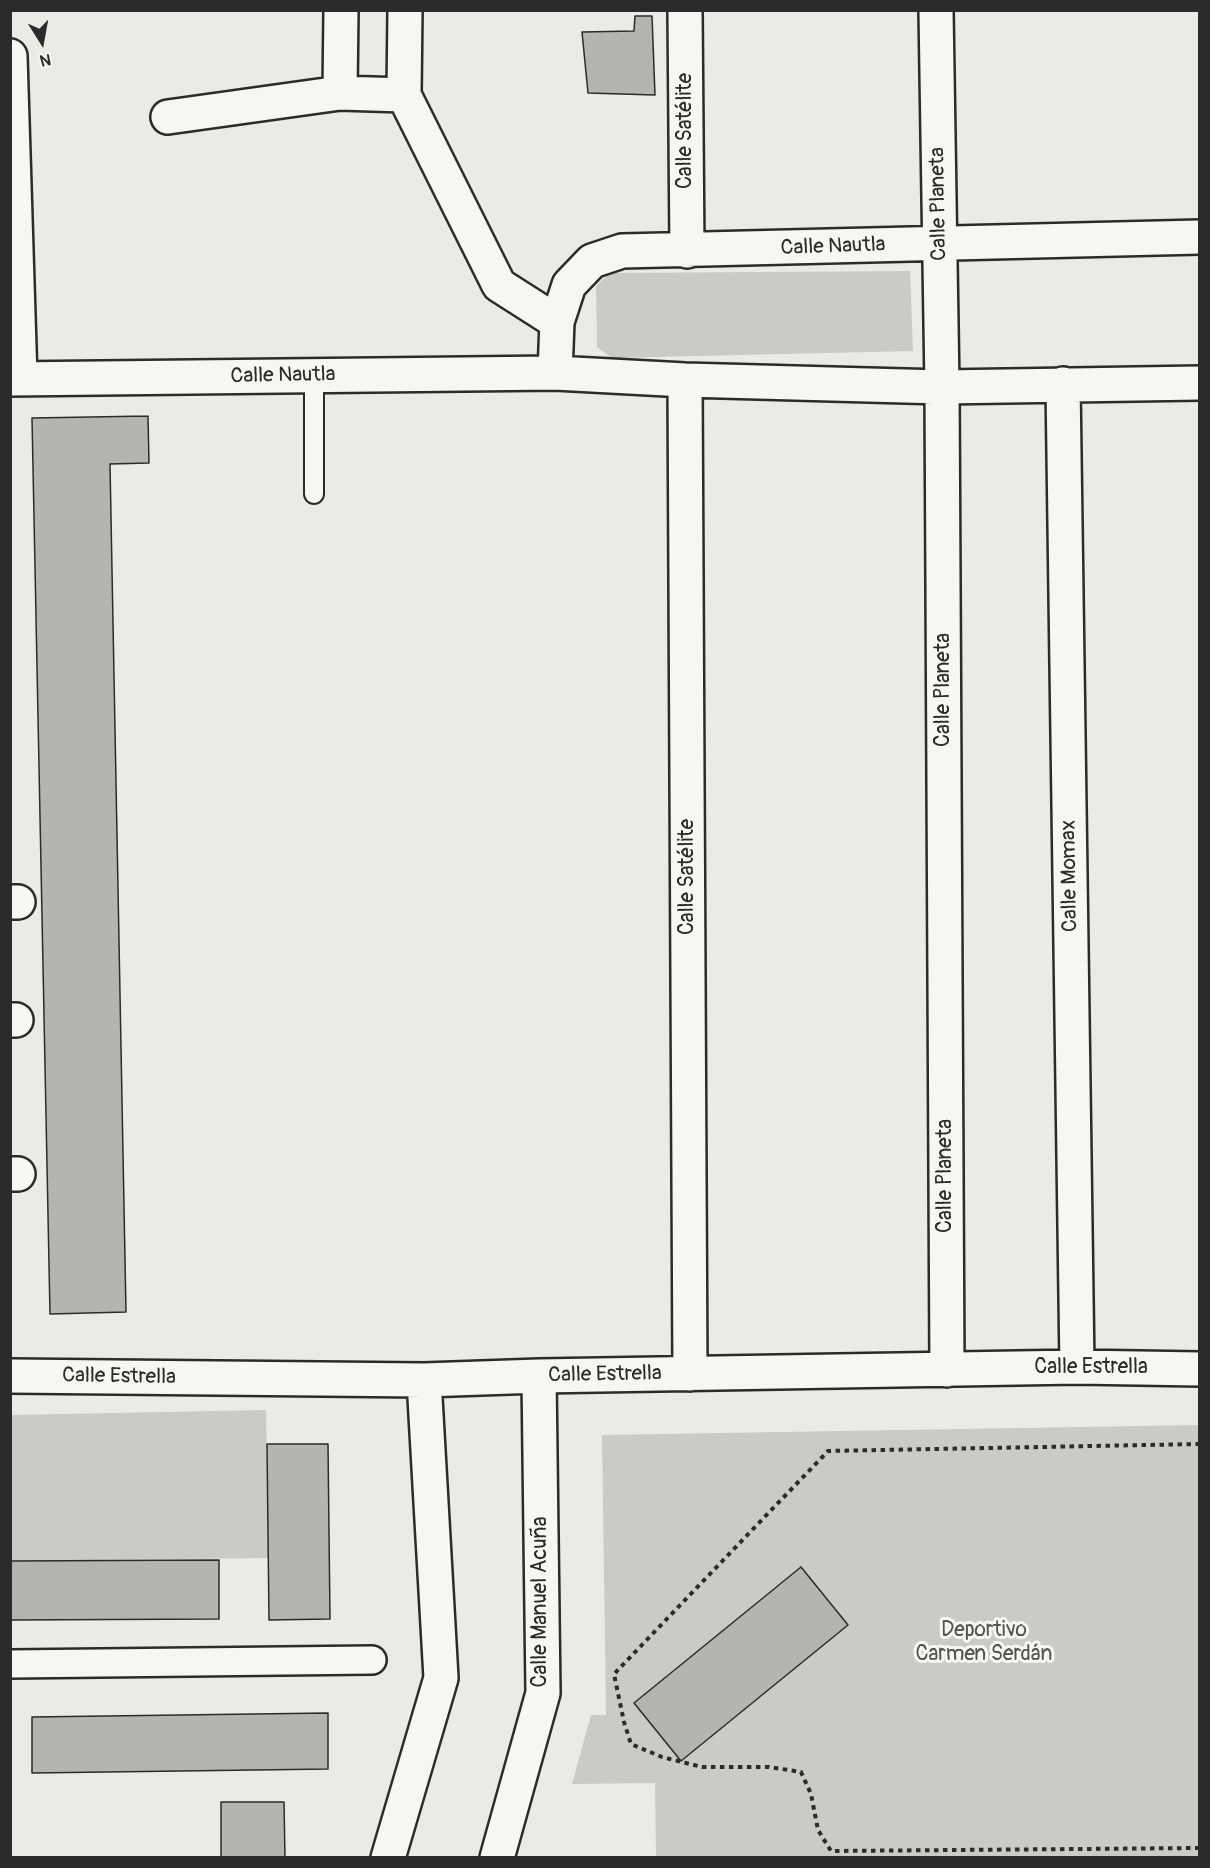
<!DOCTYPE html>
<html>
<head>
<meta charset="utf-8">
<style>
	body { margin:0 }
	#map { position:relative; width:1210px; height:1868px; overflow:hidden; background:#eaeae6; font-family:Pangolin,sans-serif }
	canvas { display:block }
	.frame { position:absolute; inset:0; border:12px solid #2b2b2b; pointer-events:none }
	.north { position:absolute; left:12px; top:12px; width:60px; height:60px; -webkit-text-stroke:4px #f6f6f2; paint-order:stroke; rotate:169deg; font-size:16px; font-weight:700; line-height:24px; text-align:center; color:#2b2b2b }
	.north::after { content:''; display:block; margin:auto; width:21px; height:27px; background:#2b2b2b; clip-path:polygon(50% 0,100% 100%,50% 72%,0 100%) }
</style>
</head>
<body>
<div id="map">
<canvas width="1210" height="1868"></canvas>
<div class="frame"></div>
<div class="north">N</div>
</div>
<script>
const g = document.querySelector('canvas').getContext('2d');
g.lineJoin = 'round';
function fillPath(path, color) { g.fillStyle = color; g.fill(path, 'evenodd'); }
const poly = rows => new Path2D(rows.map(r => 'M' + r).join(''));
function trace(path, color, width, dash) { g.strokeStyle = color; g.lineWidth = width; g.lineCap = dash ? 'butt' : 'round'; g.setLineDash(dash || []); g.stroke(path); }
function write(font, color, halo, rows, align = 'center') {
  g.font = font + ' Pangolin,sans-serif'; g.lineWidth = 6; g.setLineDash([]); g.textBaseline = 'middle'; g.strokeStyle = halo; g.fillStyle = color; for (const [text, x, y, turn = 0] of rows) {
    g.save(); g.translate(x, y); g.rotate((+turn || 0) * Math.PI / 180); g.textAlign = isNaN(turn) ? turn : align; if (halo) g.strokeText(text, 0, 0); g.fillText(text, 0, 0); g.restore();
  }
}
const green = poly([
	[910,271,913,351,612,358,597,347,596,286,609,273],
	[266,1410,269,1558,11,1561,10,1415],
	[1199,1425,1199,1857,656,1857,655,1783,572,1784,591,1715,606,1715,602,1435]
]);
const building = poly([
	[635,16,652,16,655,95,588,93,582,32,634,31,635,16],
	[148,416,149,463,110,464,126,1312,50,1314,32,418,148,416],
	[267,1444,328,1444,330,1619,269,1620,267,1444],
	[219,1560,219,1619,10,1620,10,1561,219,1560],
	[801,1567,848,1625,681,1761,634,1703,801,1567],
	[328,1713,328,1769,32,1773,32,1717,328,1713],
	[221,1802,284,1802,285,1858,221,1858,221,1802]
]);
const path = poly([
	[1200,1444,828,1451,614,1674,624,1722,631,1744,662,1757,702,1767,769,1767,801,1772,811,1794,818,1830,831,1851,1200,1848]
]);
const service = poly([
	[314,375,314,494]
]);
const pedestrian = poly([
	[10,1664,372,1660]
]);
const minor = poly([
	[685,10,687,251],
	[936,10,942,387,947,1370],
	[10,56,20,379],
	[340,93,341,10],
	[404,95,405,10],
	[168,117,340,93,404,95,499,285,557,322],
	[555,373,557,322,569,285,592,261,622,251,1200,237],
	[10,379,555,373,685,380,942,387,1200,383],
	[685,380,690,1374],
	[1063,384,1077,1367],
	[10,902,18,902],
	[10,1020,16,1020],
	[10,1174,18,1174],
	[10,1376,424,1380,539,1376,1077,1367,1200,1369],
	[388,1858,441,1678,424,1380],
	[497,1858,543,1693,539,1376]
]);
const streetNames = [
	["Calle Satélite",686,131,-90],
	["Calle Planeta",939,204,-91],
	["Calle Nautla",833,247,-2],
	["Calle Nautla",283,376,-1],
	["Calle Planeta",944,690,-90],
	["Calle Momax",1070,876,-91],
	["Calle Satélite",688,877,-90],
	["Calle Planeta",946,1176,-90],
	["Calle Estrella",1091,1368],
	["Calle Estrella",605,1375,-1],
	["Calle Estrella",119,1377,1],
	["Calle Manuel Acuña",541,1602,-90]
];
const parkNames = [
	["Deportivo",984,1631],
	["Carmen Serdán",984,1655]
];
fillPath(green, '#cacac7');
fillPath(building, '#b4b4b1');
trace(building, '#2b2b2b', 1.5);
trace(service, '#2b2b2b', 22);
trace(pedestrian, '#2b2b2b', 32);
trace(minor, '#2b2b2b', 38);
trace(path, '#2b2b2b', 4, [4.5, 4.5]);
trace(service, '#f6f6f2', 18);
trace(pedestrian, '#f6f6f2', 27);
trace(minor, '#f6f6f2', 33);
write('21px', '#2b2b2b', '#f6f6f2', streetNames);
write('21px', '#535352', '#f6f6f2', parkNames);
</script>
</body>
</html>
